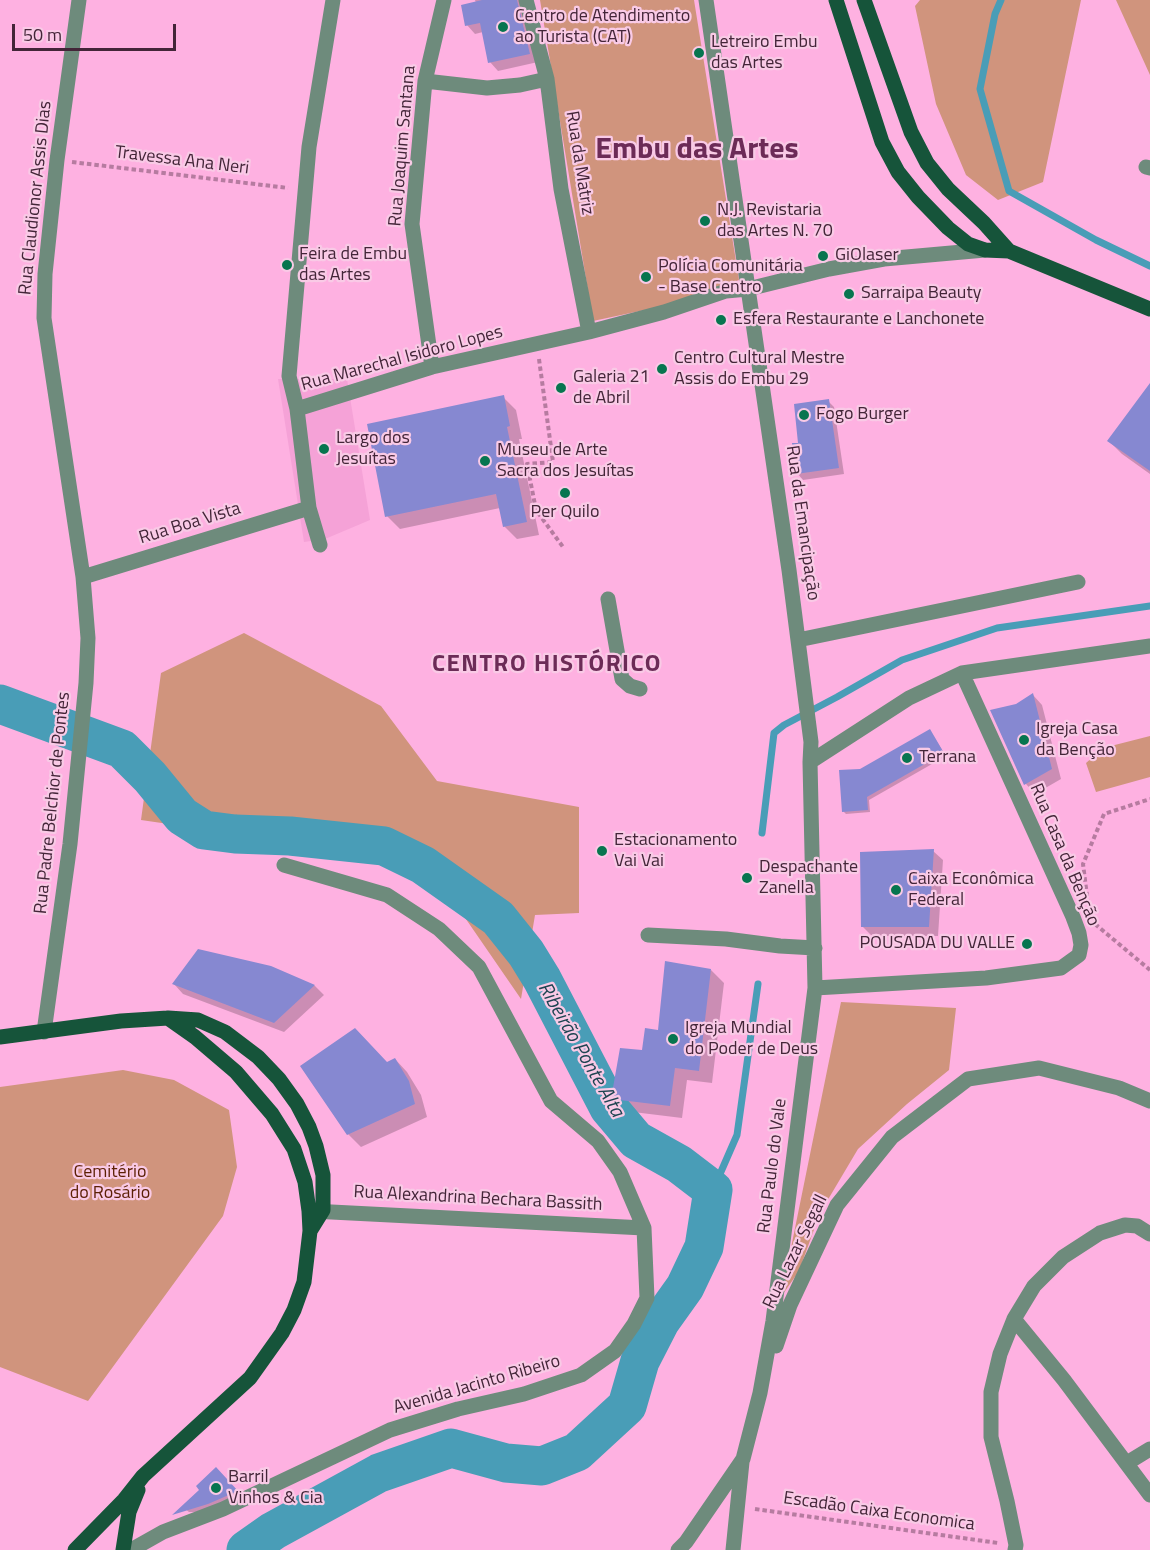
<!DOCTYPE html>
<html>
<head>
<meta charset="utf-8">
<style>
	body { margin:0 }
	#map { position:relative; width:1150px; height:1550px; overflow:hidden; background:#feb1e1; font-family:"Titillium Web",sans-serif }
	canvas { display:block }
	.scale { position:absolute; left:12px; top:24px; width:164px; height:27px; box-sizing:border-box; border:3px solid #432538; border-top:0; padding-left:8px; font-size:18px; line-height:21px; white-space:nowrap; color:#432538; -webkit-text-stroke:4px #f9cae6; paint-order:stroke }
</style>
</head>
<body>
<div id="map">
<canvas width="1150" height="1550"></canvas>
<div class="scale">50 m</div>
</div>
<script>
const g = document.querySelector('canvas').getContext('2d');
g.lineJoin = 'round';
function fillPath(path, color) { g.fillStyle = color; g.fill(path, 'evenodd'); }
const poly = rows => new Path2D(rows.map(r => 'M' + r).join(''));
function trace(path, color, width, dash) { g.strokeStyle = color; g.lineWidth = width; g.lineCap = dash ? 'butt' : 'round'; g.setLineDash(dash || []); g.stroke(path); }
function write(font, color, halo, rows, align = 'center') {
  g.font = font + ' "Titillium Web",sans-serif'; g.lineWidth = 4.5; g.setLineDash([]); g.textBaseline = 'middle'; g.strokeStyle = halo; g.fillStyle = color; for (const [text, x, y, turn = 0] of rows) {
    g.save(); g.translate(x, y); g.rotate((+turn || 0) * Math.PI / 180); g.textAlign = isNaN(turn) ? turn : align; if (halo) g.strokeText(text, 0, 0); g.fillText(text, 0, 0); g.restore();
  }
}
const built = poly([
	[278,379,347,379,370,520,325,539,304,542]
]);
const green = poly([
	[540,0,694,0,739,280,668,305,593,321],
	[920,0,1081,0,1043,182,998,200,966,175,936,104,915,6],
	[1116,0,1150,0,1150,75],
	[244,633,381,706,437,781,579,807,579,913,535,915,521,999,459,909,389,856,141,820,161,673],
	[1150,736,1150,777,1096,792,1086,763,1103,748],
	[841,1002,956,1008,949,1070,907,1104,858,1149,820,1213,799,1271,781,1297],
	[123,1070,174,1080,229,1110,237,1167,223,1216,88,1401,0,1367,0,1087]
]);
const shadow = poly([
	[475,0,525,0,538,62,498,71,490,62,483,32,475,34,467,25,476,3],
	[1150,386,1150,474,1122,454,1109,441],
	[503,397,516,410,522,439,519,439,539,535,517,539,504,526,500,508,400,529,387,516],
	[828,401,834,407,844,474,803,480,797,473,800,444],
	[1033,695,1042,705,1061,779,1035,794,1026,784,992,712,1016,705],
	[930,731,946,756,869,800,870,812,846,814,843,811,860,770],
	[933,851,943,860,938,936,872,936,862,926],
	[270,968,315,986,324,995,284,1032,183,994,174,984],
	[711,970,724,983,712,1083,687,1080,682,1118,625,1111,612,1099,659,1031],
	[395,1059,407,1072,421,1095,427,1117,361,1147,348,1134,388,1064],
	[222,1475,242,1498,207,1512,189,1512,183,1507,201,1490]
]);
const stream = poly([
	[1001,0,995,14,980,89,1009,191,1096,240,1150,266],
	[762,833,774,733,784,725,837,697,902,660,997,628,1150,606],
	[713,1190,737,1135,758,984]
]);
const river = poly([
	[0,704,122,749,150,777,182,816,204,830,235,834,290,836,384,846,423,865,498,918,526,953,542,979,609,1108,636,1140,679,1164,713,1190,704,1247,685,1287,660,1322,640,1361,627,1406,577,1452,542,1466,506,1463,451,1448,379,1473,273,1531,246,1550]
]);
const building = poly([
	[482,0,517,0,530,54,488,63,480,23,465,26,461,5],
	[1150,383,1150,471,1107,441],
	[504,395,510,426,507,427,527,522,503,527,496,494,385,517,367,424],
	[829,399,839,468,796,474,792,443,798,443,794,404],
	[1033,693,1052,769,1024,785,990,710,1016,704],
	[930,729,944,753,867,797,868,810,842,812,839,770,860,769],
	[934,849,929,927,861,927,860,852],
	[198,949,271,966,315,985,274,1023,172,984],
	[665,961,711,969,699,1071,675,1068,670,1106,611,1099,620,1048,642,1050,645,1028,658,1030],
	[355,1028,387,1062,395,1058,409,1081,415,1104,347,1135,300,1066],
	[216,1467,238,1491,208,1504,172,1515,199,1490,196,1486]
]);
const path = poly([
	[72,162,288,188],
	[539,359,553,462,527,464,536,510,563,547],
	[1088,904,1083,864,1104,814,1150,799],
	[1095,924,1150,970],
	[755,1509,998,1543]
]);
const minor = poly([
	[526,0,547,79,561,189,589,332],
	[425,81,487,88,520,85,547,79],
	[1146,167,1150,168],
	[432,367,412,224,425,81,444,0],
	[297,409,432,367,589,332,664,312,726,291,748,289,829,269,884,259,985,250],
	[320,545,309,508,297,409,289,376,309,147,333,0],
	[83,577,309,508],
	[608,599,622,679,630,686,640,689],
	[798,640,1078,582],
	[810,762,909,698,962,673,1150,646],
	[648,935,726,939,780,946,815,948],
	[815,988,986,978,1061,968,1079,955,1081,945,1079,933,1073,917,962,673],
	[44,1032,70,844,86,683,88,638,83,577,44,318,45,274,57,160,79,0],
	[312,1211,644,1228],
	[1014,1319,1034,1286,1063,1257,1100,1233,1125,1225,1137,1226,1150,1234],
	[776,1346,790,1305,837,1205,892,1137,968,1079,1039,1068,1119,1088,1150,1101],
	[1127,1463,1150,1449],
	[131,1550,163,1532,223,1509,390,1430,458,1409,524,1394,581,1375,615,1351,634,1324,647,1298,644,1228,620,1172,598,1141,551,1101,479,967,439,929,387,895,284,865],
	[678,1550,686,1542,743,1459,760,1393,773,1321,815,988,810,762,811,742,789,570,706,0],
	[733,1550,742,1462],
	[1015,1550,1016,1545,1007,1501,991,1437,991,1392,1000,1354,1014,1319,1064,1380,1150,1495]
]);
const major = poly([
	[836,0,882,142,898,172,918,197,948,228,968,244,985,250,1009,251,1150,309],
	[864,0,911,132,927,163,948,189,984,223,1009,251],
	[0,1037,121,1021,168,1018,198,1020,225,1032,258,1057,279,1079,297,1104,309,1127,316,1146,323,1175,323,1210,310,1231],
	[75,1550,124,1500,143,1476,250,1378,282,1333,294,1310,304,1282,310,1231,309,1211,305,1182,294,1149,272,1114,236,1072,195,1037,168,1018],
	[123,1550,129,1512,138,1490]
]);
const markers = [
	[503,27,6,"#07754f"],
	[699,53,6,"#07754f"],
	[705,221,6,"#07754f"],
	[823,256,6,"#07754f"],
	[287,265,6,"#07754f"],
	[646,277,6,"#07754f"],
	[849,294,6,"#07754f"],
	[721,320,6,"#07754f"],
	[662,369,6,"#07754f"],
	[561,388,6,"#07754f"],
	[804,415,6,"#07754f"],
	[324,449,6,"#07754f"],
	[485,461,6,"#07754f"],
	[565,493,6,"#07754f"],
	[1024,740,6,"#07754f"],
	[907,758,6,"#07754f"],
	[602,851,6,"#07754f"],
	[747,878,6,"#07754f"],
	[896,890,6,"#07754f"],
	[1027,944,6,"#07754f"],
	[673,1039,6,"#07754f"],
	[216,1488,6,"#07754f"]
];
const poiNames = [
	["Centro de Atendimento",515,17],
	["ao Turista (CAT)",515,38],
	["Letreiro Embu",711,43],
	["das Artes",711,64],
	["N.J. Revistaria",717,211],
	["das Artes N. 70",717,232],
	["Feira de Embu",299,255],
	["das Artes",299,276],
	["GiOlaser",835,256],
	["Polícia Comunitária",658,267],
	["- Base Centro",658,288],
	["Sarraipa Beauty",861,294],
	["Esfera Restaurante e Lanchonete",733,320],
	["Centro Cultural Mestre",674,359],
	["Assis do Embu 29",674,380],
	["Galeria 21",573,378],
	["de Abril",573,399],
	["Fogo Burger",816,415],
	["Largo dos",336,439],
	["Jesuítas",336,460],
	["Museu de Arte",497,451],
	["Sacra dos Jesuítas",497,472],
	["Per Quilo",565,513,"center"],
	["Igreja Casa",1036,730],
	["da Benção",1036,751],
	["Terrana",919,758],
	["Estacionamento",614,841],
	["Vai Vai",614,862],
	["Despachante",759,868],
	["Zanella",759,889],
	["Caixa Econômica",908,880],
	["Federal",908,901],
	["POUSADA DU VALLE",1015,944,"right"],
	["Igreja Mundial",685,1029],
	["do Poder de Deus",685,1050],
	["Barril",228,1478],
	["Vinhos & Cia",228,1499]
];
const streetNames = [
	["Rua Joaquim Santana",403,146,-85],
	["Travessa Ana Neri",182,161,7],
	["Rua da Matriz",579,163,81],
	["Rua Claudionor Assis Dias",36,198,-84],
	["Rua Marechal Isidoro Lopes",402,359,-15],
	["Rua da Emancipação",802,523,82],
	["Rua Boa Vista",190,524,-17],
	["Rua Padre Belchior de Pontes",53,803,-84],
	["Rua Casa da Benção",1064,855,67],
	["Rua Paulo do Vale",773,1166,-83],
	["Rua Alexandrina Bechara Bassith",478,1199,3],
	["Rua Lazar Segall",796,1252,-64],
	["Avenida Jacinto Ribeiro",477,1385,-16],
	["Escadão Caixa Economica",879,1512,8]
];
const parkNames = [
	["Cemitério",110,1173],
	["do Rosário",110,1194]
];
const waterNames = [
	["Ribeirão Ponte Alta",580,1050,60]
];
const districtNames = [
	["CENTRO HISTÓRICO",547,665]
];
const townNames = [
	["Embu das Artes",697,151]
];
fillPath(built, '#f5a2d7');
fillPath(green, '#d0947d');
fillPath(shadow, '#0003');
trace(stream, '#499db7', 7);
trace(river, '#499db7', 39);
fillPath(building, '#8688d1');
trace(path, '#b67ba0', 4, [4.5, 3]);
trace(minor, '#6e8b7c', 15);
trace(major, '#16543a', 15);
for (const [x, y, r, color] of markers) { const dot = new Path2D(); dot.arc(x, y, r, 0, 2 * Math.PI); g.fillStyle = color; g.fill(dot); trace(dot, '#f9cae6', 2); }
write('18px', '#432538', '#f9cae6', poiNames, 'left');
write('18px', '#432538', '#f9cae6', streetNames);
write('18px', '#5b1f03', '#f9cae6', parkNames);
write('italic 20px', '#1e4451', '#f9cae6', waterNames);
g.letterSpacing = '1.5px';
write('bold 24px', '#6c2b57', '#f9cae6', districtNames);
g.letterSpacing = '0px';
write('bold 30px', '#6c2b57', '#f9cae6', townNames);
</script>
</body>
</html>
